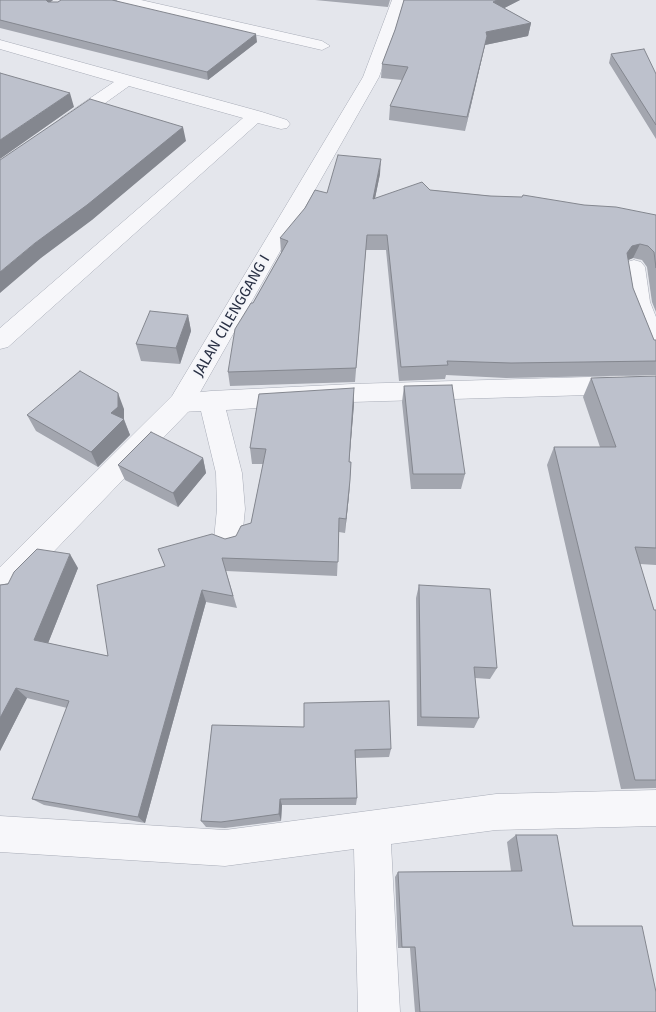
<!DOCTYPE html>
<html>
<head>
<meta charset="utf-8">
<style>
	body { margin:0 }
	canvas { display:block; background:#e4e6ec }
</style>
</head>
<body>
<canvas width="656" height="1012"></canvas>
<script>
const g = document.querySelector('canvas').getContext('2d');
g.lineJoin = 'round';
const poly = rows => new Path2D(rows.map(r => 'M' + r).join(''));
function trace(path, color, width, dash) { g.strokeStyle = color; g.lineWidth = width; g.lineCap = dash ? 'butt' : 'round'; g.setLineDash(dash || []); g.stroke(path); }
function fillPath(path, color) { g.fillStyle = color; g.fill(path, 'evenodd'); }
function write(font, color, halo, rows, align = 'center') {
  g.font = font + ' "Fira Sans",sans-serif'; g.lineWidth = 4; g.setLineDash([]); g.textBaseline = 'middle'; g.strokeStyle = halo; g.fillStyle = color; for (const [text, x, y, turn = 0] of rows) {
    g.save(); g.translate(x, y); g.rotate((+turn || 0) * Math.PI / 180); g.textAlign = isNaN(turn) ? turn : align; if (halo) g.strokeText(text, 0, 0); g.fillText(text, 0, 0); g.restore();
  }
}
const minor = poly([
	[116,0,141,0,322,41,330,46,322,50,123,4,116,0],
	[0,40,262,112,287,120,290,124,287,128,281,129,258,123,8,347,0,349,0,328,243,118,129,86,73,126,61,126,58,122,61,118,114,82,0,49,0,40],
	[634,260,641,262,645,267,650,302,656,317,656,355,648,353,644,347,628,302,623,267,627,262,634,260],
	[656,375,656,393,352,402,226,410,242,473,245,509,242,539,238,548,228,551,218,548,214,539,217,509,216,473,201,411,181,412,172,410,169,403,172,396,181,394,211,391,352,384,656,375],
	[656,790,656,826,496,830,391,844,400,1012,358,1012,354,849,225,866,0,852,0,816,225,830,496,794,656,790]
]);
const tertiary = poly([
	[392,0,406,0,379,77,190,410,11,596,0,600,0,567,172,396,363,77,392,0]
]);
const wall = poly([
	[0,0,53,0,50,2,58,2,61,0,116,0,117,1,257,42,208,80,0,28],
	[315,0,390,0,388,7],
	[404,0,520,0,504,8,531,23,528,36,485,45,465,131,389,120,390,106,402,80,381,78,382,64,395,30],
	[611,54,656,74,656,139,609,63],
	[380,174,375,198,430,190,584,205,656,215,656,312,652,302,647,267,642,260,633,258,628,260,633,288,654,340,656,340,656,375,506,378,446,375,445,379,399,381,386,250,366,250,355,382,230,386,228,372,253,303,281,253,280,238,327,193],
	[188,315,191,331,180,364,141,361,136,344],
	[656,376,656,565,640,564,654,610,656,610,656,788,621,789,547,465,554,447,600,447,583,397,591,378],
	[404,386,465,474,461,489,411,489,402,402],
	[354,404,349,462,351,462,349,495,345,533,339,532,337,576,226,571,237,608,206,602,145,823,44,805,32,799,67,708,27,698,0,751,0,585,78,568,48,643,108,656,165,566,225,539,236,536,251,523,263,464,252,464,250,448],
	[124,409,124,419,130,435,98,467,36,431,27,415],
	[203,458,206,473,178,507,125,480,118,465],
	[419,585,497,668,490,679,475,678,479,718,474,728,417,726,416,598],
	[212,725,391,749,389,757,355,758,357,798,356,805,282,805,281,821,225,828,206,827,201,821],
	[516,835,573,926,656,1012,415,1012,410,948,398,948,395,877,398,872,511,871,507,842]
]);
const shadedWall = poly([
	[44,0,53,0,46,6],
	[497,0,520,0,491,15,493,2],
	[531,23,528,36,485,45,465,131,486,32],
	[256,34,257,42,208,80,207,72],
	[70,93,74,107,0,159,0,140],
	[183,127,186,141,92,220,41,258,0,293,0,272,35,243],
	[381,159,380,174,372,213,373,199],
	[640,244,633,258,626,261,627,253,632,246],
	[188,315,191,331,180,364,176,348],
	[354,388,354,404,348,477,349,462],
	[118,393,124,409,124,420,130,435,98,467,91,452],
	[203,458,206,473,178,507,173,493],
	[350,480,349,495,345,533,346,519],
	[70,554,78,568,45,651,34,640],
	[202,590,206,602,145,823,138,817],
	[16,688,27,698,0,751,0,718],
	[280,799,282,805,281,821,279,814]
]);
const building = poly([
	[0,0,46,0,48,2,58,2,61,0,112,0,256,34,207,72,0,20,0,0],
	[404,0,497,0,493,2,531,23,486,32,487,36,467,117,390,106,408,67,382,64,395,30,404,0],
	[644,49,656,74,656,125,611,54,644,49],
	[0,73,70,93,0,140,0,73],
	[90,99,183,127,87,205,35,243,0,272,0,160,90,99],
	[338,155,381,159,373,199,422,182,430,190,490,196,522,197,523,195,584,205,616,207,656,215,656,268,654,252,648,246,640,244,632,246,627,253,633,288,654,340,656,340,656,361,511,363,447,361,448,365,401,367,387,235,367,235,356,368,228,372,235,329,251,303,253,303,288,241,280,238,305,208,315,190,327,193,338,155],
	[150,311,188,315,176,348,136,344,150,311],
	[80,371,118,393,118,407,111,413,124,419,91,452,27,415,80,371],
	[656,376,656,548,635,547,654,610,656,610,656,780,635,780,554,447,616,447,591,378,656,376],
	[452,385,465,474,413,474,404,386,452,385],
	[354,388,349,462,351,462,350,480,346,519,339,518,338,562,222,558,233,596,202,590,138,817,32,799,69,701,16,688,0,718,0,585,8,584,14,572,37,549,70,554,34,640,108,656,97,585,165,566,158,549,212,534,225,539,236,536,241,526,251,523,266,449,250,448,259,394,354,388],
	[151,432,203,458,173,493,118,465,151,432],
	[419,585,490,589,497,668,474,667,479,718,421,717,419,585],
	[389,701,391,749,355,750,357,798,280,799,279,814,221,822,201,821,212,725,304,727,304,703,389,701],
	[516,835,557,835,573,926,642,926,656,992,656,1012,420,1012,415,947,402,947,398,872,522,871,516,835]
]);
const streetNames = [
	["JALAN CILENGGANG I",232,316,-60]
];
trace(minor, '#a8acb7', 1);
trace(tertiary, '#a8acb7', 1);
fillPath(minor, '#f7f7fa');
fillPath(tertiary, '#f7f7fa');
fillPath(wall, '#a3a6af');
fillPath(shadedWall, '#84878f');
fillPath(building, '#bdc1cc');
trace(building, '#84878f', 1);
write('15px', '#2a3145', '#f4f5f9', streetNames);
</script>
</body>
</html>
